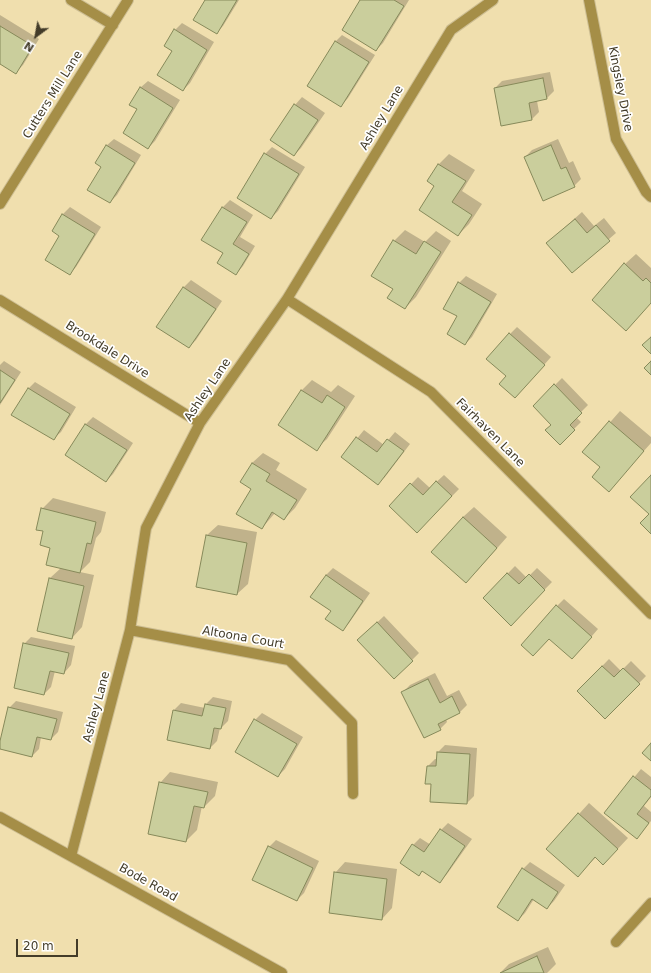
<!DOCTYPE html>
<html>
<head>
<meta charset="utf-8">
<style>
	body { margin:0 }
	#map { position:relative; width:651px; height:973px; overflow:hidden; background:#f0dfae; font-family:"DejaVu Sans",sans-serif }
	canvas { display:block }
	.north { position:absolute; left:16px; top:16px; width:40px; height:40px; -webkit-text-stroke:3px #fff; paint-order:stroke; rotate:212deg; font-size:11px; font-weight:700; line-height:16px; text-align:center; color:#433c29 }
	.north::after { content:''; display:block; margin:auto; width:14px; height:18px; background:#433c29; clip-path:polygon(50% 0,100% 100%,50% 72%,0 100%) }
	.scale { position:absolute; left:16px; top:939px; width:62px; height:18px; box-sizing:border-box; border:2px solid #433c29; border-top:0; padding-left:5px; font-size:12px; line-height:14px; white-space:nowrap; color:#433c29; -webkit-text-stroke:3px #fff; paint-order:stroke }
</style>
</head>
<body>
<div id="map">
<canvas width="651" height="973"></canvas>
<div class="north">N</div>
<div class="scale">20 m</div>
</div>
<script>
const g = document.querySelector('canvas').getContext('2d');
g.lineJoin = 'round';
function fillPath(path, color) { g.fillStyle = color; g.fill(path, 'evenodd'); }
const poly = rows => new Path2D(rows.map(r => 'M' + r).join(''));
function trace(path, color, width, dash) { g.strokeStyle = color; g.lineWidth = width; g.lineCap = dash ? 'butt' : 'round'; g.setLineDash(dash || []); g.stroke(path); }
function write(font, color, halo, rows, align = 'center') {
  g.font = font + ' "DejaVu Sans",sans-serif'; g.lineWidth = 3.5; g.setLineDash([]); g.textBaseline = 'middle'; g.strokeStyle = halo; g.fillStyle = color; for (const [text, x, y, turn = 0] of rows) {
    g.save(); g.translate(x, y); g.rotate((+turn || 0) * Math.PI / 180); g.textAlign = isNaN(turn) ? turn : align; if (halo) g.strokeText(text, 0, 0); g.fillText(text, 0, 0); g.restore();
  }
}
const shadow = poly([
	[206,0,239,0,223,26,216,33],
	[362,0,409,0,383,43,376,50],
	[0,15,39,39,23,65,16,72,0,63],
	[182,23,214,42,190,83,183,90,173,51,175,30],
	[342,35,375,55,348,98,341,106,335,42],
	[550,72,554,91,547,98,537,101,539,112,532,119,502,125,495,88,502,81],
	[148,81,180,100,155,141,148,148,140,88],
	[302,97,325,113,301,148,294,155,295,105],
	[114,139,141,155,117,195,110,202,102,166,106,146],
	[558,139,569,163,573,161,581,179,574,186,525,157,532,150],
	[272,147,305,167,278,211,271,218,265,154],
	[449,154,475,170,462,191,482,204,469,224,458,235,436,185,428,180,439,164],
	[230,200,253,215,240,237,255,246,243,266,236,274,224,253,203,240,223,207],
	[70,207,101,227,76,267,69,274,61,235,53,231,63,214],
	[582,212,594,226,604,218,616,233,572,271,555,236],
	[405,230,425,242,436,231,451,241,416,297,405,308,394,289,372,276,394,241],
	[636,254,651,268,651,303,625,264],
	[466,276,497,294,472,337,465,344,458,316,459,283],
	[191,280,222,301,196,340,189,347,158,326,184,287],
	[517,327,551,357,522,390,507,376,510,334],
	[4,361,21,372,0,405,0,365],
	[562,378,588,405,576,417,581,422,560,443,552,425,534,406],
	[312,380,331,392,338,385,355,396,327,439,316,449,301,391],
	[35,382,76,407,61,432,53,439,28,389],
	[620,411,651,437,651,443,609,490,602,467,584,452],
	[93,417,133,443,113,474,106,481,66,455,86,424],
	[364,430,384,445,395,432,410,444,385,477,377,484,342,457],
	[263,453,280,463,276,470,307,489,295,508,284,519,275,513,262,528,253,489,252,463],
	[444,475,459,489,417,532,390,506,418,477,430,488],
	[53,498,106,512,101,532,96,538,90,562,80,572,94,575,82,627,72,638,50,578,61,568,44,530,42,509],
	[474,507,507,537,476,572,463,517],
	[218,525,257,532,248,584,237,594,207,535],
	[515,566,527,578,537,568,552,582,511,624,484,598],
	[333,568,370,593,349,623,342,630,333,611,326,575],
	[564,599,598,629,579,651,557,606],
	[384,616,419,653,412,660,366,633],
	[31,637,75,646,71,665,64,673,55,671,51,687,44,694,24,644],
	[609,659,621,671,631,661,646,676,605,718,578,691],
	[435,673,447,696,459,690,467,705,460,712,446,719,447,722,440,729,403,692,410,685],
	[213,697,232,701,228,721,221,728,220,728,217,741,210,748,174,710,181,703,205,708,206,704],
	[16,701,63,712,58,732,51,739,41,737,39,749,32,756,0,748,9,708],
	[262,713,303,737,285,769,278,776,255,720],
	[445,745,477,748,474,796,467,803,432,783,428,766,435,759,437,759,438,752],
	[641,769,651,777,651,797,644,806,651,812,651,821,637,837,605,813],
	[170,772,218,782,215,796,204,807,202,806,197,830,186,841,160,783],
	[589,803,628,838,614,853,596,857,578,875,579,814],
	[448,823,472,839,447,874,440,882,423,870,419,875,413,845,420,838,431,845,441,830],
	[276,840,319,861,304,893,297,900,269,847],
	[345,862,397,869,392,908,382,919,335,873],
	[530,862,565,885,554,901,547,908,534,899,525,913,518,920,523,869],
	[548,947,556,964,547,973,500,973,509,964]
]);
const building = poly([
	[205,0,237,0,217,34,193,20,205,0],
	[360,0,394,0,404,6,376,51,342,30,360,0],
	[0,26,33,46,16,74,0,64,0,26],
	[174,29,207,50,183,91,157,75,172,51,164,46,174,29],
	[335,41,369,62,341,107,307,86,335,41],
	[543,78,547,99,529,103,532,120,501,126,494,88,543,78],
	[140,87,173,108,148,149,123,133,137,109,129,105,140,87],
	[294,104,318,120,294,156,270,140,294,104],
	[106,145,135,163,110,203,87,190,101,167,95,163,106,145],
	[551,145,561,169,566,167,575,187,543,201,524,157,551,145],
	[264,153,299,174,271,219,237,198,264,153],
	[438,164,466,181,452,202,472,215,458,236,419,210,434,186,427,181,438,164],
	[222,207,247,222,233,244,249,254,236,275,217,263,223,253,201,240,222,207],
	[62,214,95,234,70,275,45,260,59,236,52,231,62,214],
	[575,219,587,233,596,225,610,241,572,273,546,243,575,219],
	[393,240,416,254,424,241,441,252,405,309,387,298,393,289,371,276,393,240],
	[624,263,643,281,646,278,651,283,651,303,626,331,592,300,624,263],
	[458,282,491,302,465,345,447,334,457,316,443,309,458,282],
	[183,287,216,309,189,348,156,327,183,287],
	[509,333,545,365,515,398,499,384,506,376,486,359,509,333],
	[651,337,651,354,642,345,651,337],
	[651,361,651,375,644,368,651,361],
	[0,370,15,380,0,403,0,370],
	[554,384,582,413,570,425,575,430,560,445,545,430,551,425,533,406,554,384],
	[28,388,70,414,54,440,11,415,28,388],
	[301,390,322,403,327,395,345,407,317,451,278,425,301,390],
	[609,421,644,451,609,492,592,477,600,467,582,452,609,421],
	[85,424,127,450,106,482,65,455,85,424],
	[356,437,377,452,387,439,404,451,378,485,341,457,356,437],
	[252,463,270,474,266,481,297,500,284,520,272,512,262,529,236,514,251,489,240,482,252,463],
	[651,475,651,534,640,523,649,514,630,497,651,475],
	[436,481,452,496,417,533,389,506,410,483,423,495,436,481],
	[41,508,96,522,91,544,87,543,80,573,46,565,50,548,40,545,43,531,36,530,41,508],
	[463,517,497,548,466,583,431,552,463,517],
	[206,535,247,543,237,595,196,587,206,535],
	[507,573,519,584,529,574,545,590,511,626,483,598,507,573],
	[326,575,363,601,343,631,325,619,331,611,310,597,326,575],
	[49,578,84,586,72,639,37,631,49,578],
	[556,605,592,637,572,659,549,639,533,656,521,645,556,605],
	[377,622,413,661,394,679,357,640,377,622],
	[23,643,69,653,64,674,50,671,44,695,14,688,23,643],
	[602,666,614,677,623,668,640,684,605,719,577,691,602,666],
	[428,679,440,703,452,696,460,713,438,724,441,730,424,738,401,692,428,679],
	[205,704,226,708,221,729,214,728,210,749,167,740,173,710,202,716,205,704],
	[8,707,57,719,51,740,37,737,32,757,0,749,0,741,8,707],
	[254,719,297,744,278,777,235,752,254,719],
	[651,743,651,761,642,753,651,743],
	[437,752,470,754,467,804,430,802,431,784,425,784,427,766,436,766,437,752],
	[633,776,651,790,651,796,637,814,649,823,637,839,604,813,633,776],
	[159,782,208,792,204,808,194,806,186,842,148,834,159,782],
	[578,813,618,849,603,865,595,857,578,877,546,849,578,813],
	[440,829,465,846,440,883,422,871,419,876,400,863,412,844,424,852,440,829],
	[268,846,313,868,297,901,252,880,268,846],
	[522,868,558,892,547,909,532,899,518,921,497,907,522,868],
	[334,872,387,879,382,920,329,913,334,872],
	[537,956,544,973,500,973,537,956]
]);
const minor = poly([
	[71,0,113,25],
	[589,0,616,139,646,192,651,197],
	[0,204,128,0],
	[287,299,431,392,651,614],
	[0,300,200,423],
	[130,630,289,660,352,723,353,794],
	[0,817,282,973],
	[71,856,130,630,146,528,200,423,287,299,451,30,493,0],
	[616,942,651,903]
]);
const streetNames = [
	["Kingsley Drive",620,89,79],
	["Cutters Mill Lane",53,95,-58],
	["Ashley Lane",382,118,-59],
	["Brookdale Drive",107,350,32],
	["Ashley Lane",208,390,-56],
	["Fairhaven Lane",490,433,45],
	["Altoona Court",243,638,10],
	["Ashley Lane",97,707,-75],
	["Bode Road",148,883,29]
];
fillPath(shadow, '#0003');
fillPath(building, '#cace9c');
trace(building, '#86895a', 1);
trace(minor, '#cdbe93', 12);
trace(minor, '#a58e47', 10);
write('12px', '#433c29', '#fff', streetNames);
</script>
</body>
</html>
